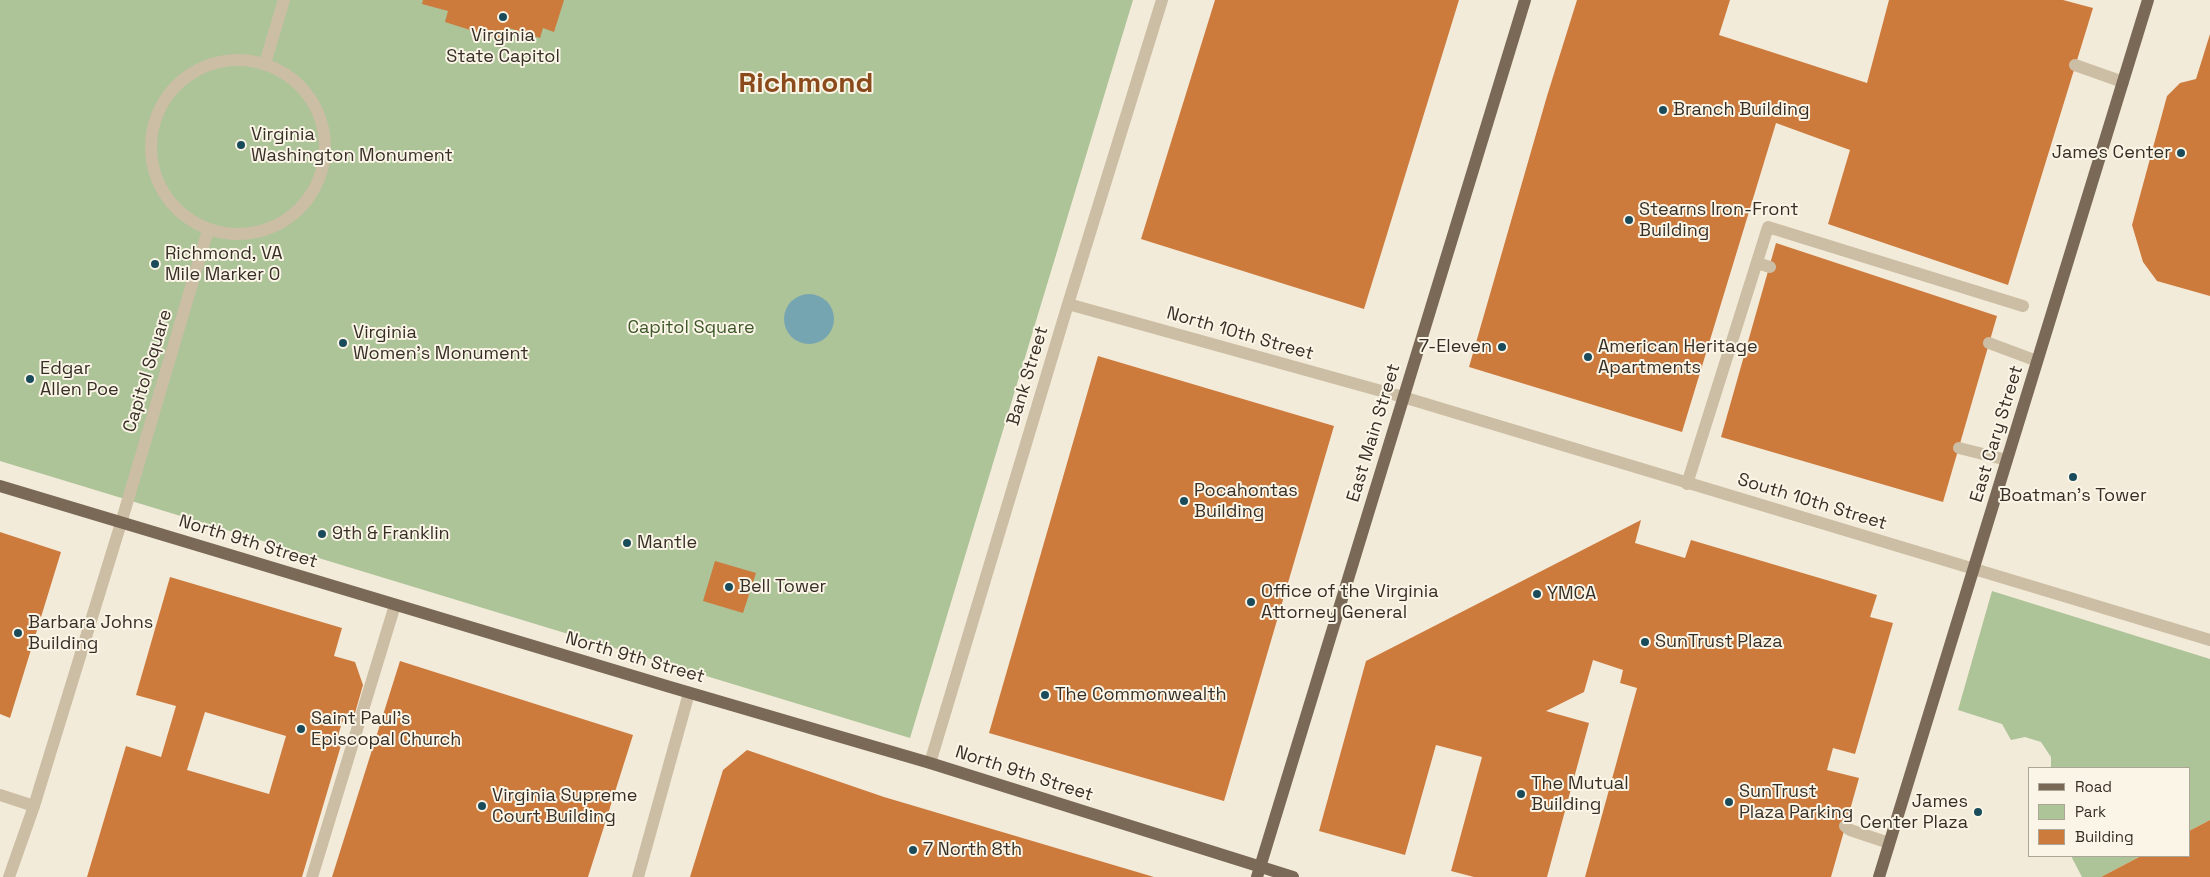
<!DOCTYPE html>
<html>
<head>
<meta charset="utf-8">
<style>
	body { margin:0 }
	#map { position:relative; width:2210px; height:877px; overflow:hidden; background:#f3ebd9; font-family:"Space Grotesk",sans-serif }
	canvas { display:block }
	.legend { position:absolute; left:2028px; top:767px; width:162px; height:90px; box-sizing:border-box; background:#faf5e6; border:1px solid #aca699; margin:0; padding:6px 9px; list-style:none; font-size:15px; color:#372f26 }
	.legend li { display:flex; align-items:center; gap:10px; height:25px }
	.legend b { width:25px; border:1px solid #aca699 }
</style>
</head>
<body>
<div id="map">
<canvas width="2210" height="877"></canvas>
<ul class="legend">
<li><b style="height:6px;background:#7a6956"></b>Road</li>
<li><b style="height:14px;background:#adc398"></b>Park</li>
<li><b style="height:14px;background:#cd7a3d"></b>Building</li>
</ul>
</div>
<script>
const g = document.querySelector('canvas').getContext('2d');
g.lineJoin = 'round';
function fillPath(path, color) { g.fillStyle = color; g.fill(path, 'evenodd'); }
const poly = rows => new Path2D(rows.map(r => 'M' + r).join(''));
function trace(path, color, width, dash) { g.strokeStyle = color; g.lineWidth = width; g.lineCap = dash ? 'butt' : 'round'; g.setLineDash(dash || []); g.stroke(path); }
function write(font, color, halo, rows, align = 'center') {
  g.font = font + ' "Space Grotesk",sans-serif'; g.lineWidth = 4; g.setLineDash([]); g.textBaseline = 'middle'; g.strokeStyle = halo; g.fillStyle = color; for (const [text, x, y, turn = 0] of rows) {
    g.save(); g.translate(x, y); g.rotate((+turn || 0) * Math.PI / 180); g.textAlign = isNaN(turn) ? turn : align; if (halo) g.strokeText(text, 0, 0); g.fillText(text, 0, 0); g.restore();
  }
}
const green = poly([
	[0,0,1133,0,910,738,0,461],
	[1992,591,2210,659,2210,820,2189,831,2189,768,2051,768,2051,757,2041,742,2025,737,2011,740,2002,724,1958,710],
	[2071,856,2141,856,2101,877,2082,877]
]);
const water = poly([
	'784 319a25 25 0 1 1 50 0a25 25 0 1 1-50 0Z'
]);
const building = poly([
	[423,0,564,0,554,32,543,28,540,38,509,28,505,41,445,22,448,11,422,4],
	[1215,0,1459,0,1364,309,1141,239],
	[1577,0,1730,0,1719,35,1867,83,1889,0,2063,0,2093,8,2008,285,1828,224,1850,150,1776,123,1682,432,1469,367,1547,96],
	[2210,34,2210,296,2157,281,2143,262,2132,225,2167,96,2180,83,2196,79],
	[1776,243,1997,316,1943,502,1721,437],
	[1098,356,1334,426,1224,801,989,733],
	[1641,520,1635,543,1685,558,1691,540,1877,595,1870,617,1893,623,1855,754,1833,748,1827,770,1859,778,1831,877,1585,877,1637,688,1620,683,1623,670,1593,660,1584,692,1546,711,1589,723,1547,877,1474,877,1451,871,1482,757,1436,745,1405,855,1319,831,1366,661],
	[0,532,61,552,10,718,0,714],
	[715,561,756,573,743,613,703,601],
	[170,577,342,628,334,656,355,662,363,685,355,713,342,722,337,740,342,742,302,877,87,877,126,746,161,757,176,706,136,695],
	[205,712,286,736,269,794,187,770],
	[400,661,633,735,588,877,332,877],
	[747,750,884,797,1154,877,690,877,723,770],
	[2210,820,2210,877,2101,877,2141,856,2189,856,2189,831]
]);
const service = poly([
	'151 147a87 87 0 1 1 174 0a87 87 0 1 1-174 0Z',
	[265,63,284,0],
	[2075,65,2123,82],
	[1757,263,1770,267],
	[1989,343,2037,361],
	[1959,448,2007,460],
	[1687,484,1768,227,2023,306],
	[121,523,208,230],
	[0,795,34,806],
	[1845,826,1850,830,1889,843],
	[312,877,395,605]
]);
const minor = poly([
	[1068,304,1403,397,2210,640],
	[930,763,1068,304,1162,0]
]);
const tertiary = poly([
	[9,877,34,806,121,523],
	[638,877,689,693]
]);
const primary = poly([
	[0,486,670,687,930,763,1293,877],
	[1257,877,1525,0],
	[1879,877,2148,0]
]);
const markers = [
	[503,17,5,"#194b5b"],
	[1663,110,5,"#194b5b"],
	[241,145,5,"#194b5b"],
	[2181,153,5,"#194b5b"],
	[1629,220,5,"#194b5b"],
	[155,264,5,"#194b5b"],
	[343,343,5,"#194b5b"],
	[1502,347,5,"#194b5b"],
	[1588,357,5,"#194b5b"],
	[30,379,5,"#194b5b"],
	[2073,477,5,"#194b5b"],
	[1184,501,5,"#194b5b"],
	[322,534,5,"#194b5b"],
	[627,543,5,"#194b5b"],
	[729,587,5,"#194b5b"],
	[1537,594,5,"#194b5b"],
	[1251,602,5,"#194b5b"],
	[18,633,5,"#194b5b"],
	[1645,642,5,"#194b5b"],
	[1045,695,5,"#194b5b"],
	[301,729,5,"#194b5b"],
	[1521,794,5,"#194b5b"],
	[1729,802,5,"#194b5b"],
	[482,806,5,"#194b5b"],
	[1978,812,5,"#194b5b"],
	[913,850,5,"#194b5b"]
];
const poiNames = [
	["Virginia",503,36,"center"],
	["State Capitol",503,57,"center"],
	["Branch Building",1673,110],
	["Virginia",251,135],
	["Washington Monument",251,156],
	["James Center",2171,153,"right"],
	["Stearns Iron-Front",1639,210],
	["Building",1639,231],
	["Richmond, VA",165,254],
	["Mile Marker 0",165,275],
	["Virginia",353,333],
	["Women's Monument",353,354],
	["7-Eleven",1492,347,"right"],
	["American Heritage",1598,347],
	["Apartments",1598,368],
	["Edgar",40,369],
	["Allen Poe",40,390],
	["Pocahontas",1194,491],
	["Building",1194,512],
	["Boatman's Tower",2073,496,"center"],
	["9th & Franklin",332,534],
	["Mantle",637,543],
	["Bell Tower",739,587],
	["Office of the Virginia",1261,592],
	["Attorney General",1261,613],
	["YMCA",1547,594],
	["Barbara Johns",28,623],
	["Building",28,644],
	["SunTrust Plaza",1655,642],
	["The Commonwealth",1055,695],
	["Saint Paul's",311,719],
	["Episcopal Church",311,740],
	["The Mutual",1531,784],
	["Building",1531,805],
	["SunTrust",1739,792],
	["Plaza Parking",1739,813],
	["Virginia Supreme",492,796],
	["Court Building",492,817],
	["James",1968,802,"right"],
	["Center Plaza",1968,823,"right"],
	["7 North 8th",923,850]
];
const parkNames = [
	["Capitol Square",691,328]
];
const streetNames = [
	["North 10th Street",1240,334,16],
	["Capitol Square",148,371,-73],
	["Bank Street",1028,376,-73],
	["East Main Street",1374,433,-73],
	["East Cary Street",1997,434,-73],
	["South 10th Street",1812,502,17],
	["North 9th Street",248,542,17],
	["North 9th Street",635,658,16],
	["North 9th Street",1024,774,18]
];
const townNames = [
	["Richmond",806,84]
];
fillPath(green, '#adc398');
fillPath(water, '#76a5b2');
fillPath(building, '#cd7a3d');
trace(service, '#ccbea4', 12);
trace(minor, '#ccbea4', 12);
trace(tertiary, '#ccbea4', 12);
trace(primary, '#7a6956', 12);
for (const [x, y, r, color] of markers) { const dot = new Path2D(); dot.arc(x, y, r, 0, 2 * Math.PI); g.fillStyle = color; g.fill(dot); trace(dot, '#faf5e6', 2); }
write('18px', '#372f26', '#faf5e6', poiNames, 'left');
write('18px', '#3d5729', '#faf5e6', parkNames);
write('18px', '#372f26', '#faf5e6', streetNames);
write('bold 28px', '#8b4a1b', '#faf5e6', townNames);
</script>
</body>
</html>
